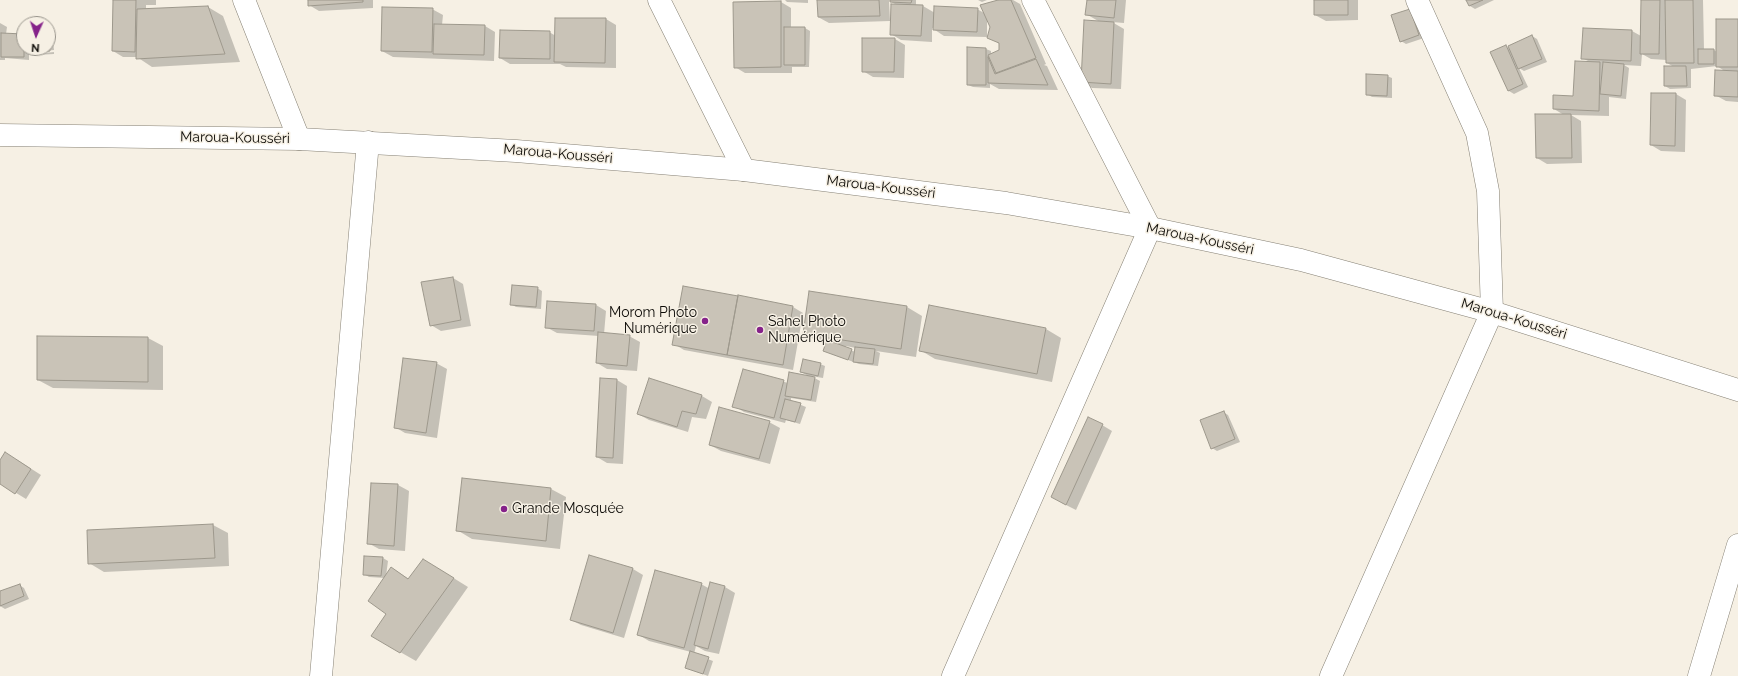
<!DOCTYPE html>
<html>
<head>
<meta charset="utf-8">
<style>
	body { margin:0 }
	#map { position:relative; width:1738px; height:676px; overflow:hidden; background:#f6f0e4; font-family:Raleway,sans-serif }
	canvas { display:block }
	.north { position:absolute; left:16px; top:16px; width:40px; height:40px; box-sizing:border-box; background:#f6f0e4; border:1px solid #99958c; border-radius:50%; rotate:183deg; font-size:11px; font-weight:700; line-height:16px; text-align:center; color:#0e0c08 }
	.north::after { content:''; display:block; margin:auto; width:14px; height:18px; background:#85228a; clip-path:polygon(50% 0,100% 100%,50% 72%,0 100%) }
</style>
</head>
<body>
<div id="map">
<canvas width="1738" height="676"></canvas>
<div class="north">N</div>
</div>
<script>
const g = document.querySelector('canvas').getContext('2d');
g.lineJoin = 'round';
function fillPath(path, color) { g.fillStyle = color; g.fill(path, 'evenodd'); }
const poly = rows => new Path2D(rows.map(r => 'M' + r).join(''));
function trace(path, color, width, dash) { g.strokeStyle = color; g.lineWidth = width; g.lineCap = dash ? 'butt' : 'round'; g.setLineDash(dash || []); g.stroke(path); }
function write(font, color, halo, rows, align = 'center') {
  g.font = font + ' Raleway,sans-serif'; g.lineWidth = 3; g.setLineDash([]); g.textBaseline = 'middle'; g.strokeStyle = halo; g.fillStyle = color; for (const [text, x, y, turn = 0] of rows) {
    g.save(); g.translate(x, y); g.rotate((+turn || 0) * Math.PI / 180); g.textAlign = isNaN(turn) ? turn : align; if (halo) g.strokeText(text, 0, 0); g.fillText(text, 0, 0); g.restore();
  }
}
const shadow = poly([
	[114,0,156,0,156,5,146,5,146,9,208,7,223,16,240,62,152,67,137,57,123,57,113,51],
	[309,0,373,0,373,8,319,11,309,5],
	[785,0,808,0,808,3,787,2],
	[818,0,889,0,890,21,829,23,818,17],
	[891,0,916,0,916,6,923,6,935,13,977,9,984,13,1002,0,1013,0,1020,4,1046,64,1044,65,1047,66,1058,90,999,89,990,84,990,88,973,87,968,85,986,49,991,51,991,55,1000,51,1000,44,988,37,991,27,987,20,987,37,944,36,932,28,932,42,901,40,891,34,897,5,891,2],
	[978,0,987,0,982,2],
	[1088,0,1126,0,1124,23,1112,22,1124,29,1121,89,1092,88,1082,82,1100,22,1086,14],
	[1315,0,1358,0,1358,20,1326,21,1315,15],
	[1467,0,1494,0,1475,9,1470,6],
	[1642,0,1703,0,1704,50,1714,50,1717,52,1738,20,1738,102,1726,101,1715,95,1726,72,1717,66,1691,69,1691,88,1670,89,1665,86,1674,67,1667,63,1667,60,1651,59,1642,54,1641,66,1624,65,1629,68,1626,99,1609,97,1609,116,1571,115,1581,121,1582,163,1547,164,1537,158,1564,115,1554,109,1574,97,1590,62,1582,58,1632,31,1641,36],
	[781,2,791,8,791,28,805,28,810,31,809,67,792,67,792,73,745,73,735,67,734,3],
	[432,9,443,15,442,25,485,26,495,32,494,61,393,57,382,51],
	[1410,10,1424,38,1406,44,1401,41],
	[556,19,606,19,616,25,616,68,566,67,560,64,510,64,500,58,549,32,556,36],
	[0,23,7,27,6,34,24,35,24,48,48,48,48,28,52,31,54,50,34,52,34,54,54,52,54,54,36,55,29,52,29,60,5,58,5,60,0,60],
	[1532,36,1537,39,1547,62,1524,71,1519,68,1528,87,1514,94,1509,91,1492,53,1506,47,1511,49],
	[895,39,905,45,904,78,873,77,863,71],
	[1387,76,1392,78,1392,98,1372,97,1367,94],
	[1652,94,1676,94,1686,100,1685,152,1661,151,1651,145],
	[453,278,463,284,471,326,441,331,431,325],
	[684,287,793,307,803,313,793,370,684,350,674,344],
	[537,288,542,291,541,309,516,307,511,304],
	[810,292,907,307,922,316,916,357,876,351,880,353,878,366,859,364,829,353,827,343,819,342,804,334],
	[846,346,856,348,855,352,845,347],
	[596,305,606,311,604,334,629,336,640,342,637,371,607,369,597,363,599,336,557,333,546,327],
	[929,306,1046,329,1061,338,1052,382,935,359,920,350],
	[148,338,163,346,163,390,53,388,38,380],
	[436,363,447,369,437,438,405,433,395,427],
	[820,364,825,366,823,378,811,376,820,381,816,402,791,398,791,401,806,407,800,424,786,420,785,423,744,412,734,406,743,370,788,383,810,377,801,372],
	[617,380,627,386,623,464,607,463,597,457],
	[702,396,712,402,706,419,692,417,688,432,649,420,638,414],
	[1223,412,1228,415,1240,442,1217,451,1212,448],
	[769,422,780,428,770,464,721,451,710,445],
	[1102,425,1112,431,1076,510,1062,503],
	[16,459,41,475,26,499,0,483,0,462],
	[372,484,398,485,409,491,405,551,379,549,368,543],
	[551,489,566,497,560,549,472,539,457,530],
	[213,525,228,533,229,566,104,572,89,563,88,531],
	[590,556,633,569,643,575,624,638,581,625,571,620],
	[383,558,388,561,386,576,392,568,409,579,439,569,468,587,416,661,372,636,387,613,385,578,369,577,364,574],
	[701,584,710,589,711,584,725,587,735,593,719,654,705,651,696,646,694,654,713,661,708,676,686,668,691,652,649,641,639,635],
	[19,585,24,588,29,599,5,609,0,606,0,593]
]);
const building = poly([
	[113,0,136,0,135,52,112,51,113,0],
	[308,0,363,0,363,2,308,6,308,0],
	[817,0,879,0,880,16,818,17,817,0],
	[890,0,912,0,911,3,890,2,890,0],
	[998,0,1011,0,1036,58,996,73,988,55,999,50,999,43,987,38,990,27,980,5,998,0],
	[1087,0,1116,0,1114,18,1085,15,1087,0],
	[1314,0,1348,0,1348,15,1314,15,1314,0],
	[1466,0,1483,0,1469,6,1466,0],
	[1641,0,1660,0,1659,54,1640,54,1641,0],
	[1665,0,1693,0,1694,63,1666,63,1665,0],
	[781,1,781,67,734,68,733,2,781,1],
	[891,4,923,5,921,36,890,35,891,4],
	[208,6,225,54,136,59,137,9,208,6],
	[934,6,978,8,977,32,933,30,934,6],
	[382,7,433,8,432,52,381,51,382,7],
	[1410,9,1419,35,1400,42,1391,15,1410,9],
	[555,18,606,18,605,63,554,62,555,18],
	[1716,19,1738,19,1738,67,1716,67,1716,19],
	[1084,20,1114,22,1111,84,1081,82,1084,20],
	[434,24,485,25,484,55,433,54,434,24],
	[784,27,805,27,805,65,784,65,784,27],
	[1583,28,1632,30,1631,61,1581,59,1583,28],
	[500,30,550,31,550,59,499,58,500,30],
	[1,33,24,34,24,57,1,57,1,33],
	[48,34,50,51,30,53,29,48,48,48,48,34],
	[1532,35,1542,59,1518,69,1508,46,1532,35],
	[862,38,895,38,894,72,862,72,862,38],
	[1506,45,1523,84,1508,91,1490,52,1506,45],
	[967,47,986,48,986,85,967,85,967,47],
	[1698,49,1714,49,1714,64,1698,64,1698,49],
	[988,57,995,74,1036,59,1048,85,988,83,988,57],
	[1575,61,1600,62,1599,111,1553,109,1553,95,1573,96,1575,61],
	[1603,62,1624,64,1621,96,1600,94,1603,62],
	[1664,66,1686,66,1687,86,1664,86,1664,66],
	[1715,70,1738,71,1738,97,1714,96,1715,70],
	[1366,74,1388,75,1387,96,1366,95,1366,74],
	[1651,93,1676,93,1675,146,1650,145,1651,93],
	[1535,114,1571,114,1572,158,1536,158,1535,114],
	[453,277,461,320,430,326,421,282,453,277],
	[512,285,538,287,536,307,510,305,512,285],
	[683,286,738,296,727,355,672,345,683,286],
	[809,291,907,306,901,349,803,334,809,291],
	[738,295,793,306,783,365,727,355,738,295],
	[547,301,596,304,594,331,545,328,547,301],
	[929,305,1046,328,1037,374,919,351,929,305],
	[598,332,630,335,627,366,596,363,598,332],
	[37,336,148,337,148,382,37,380,37,336],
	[827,340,852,349,848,360,823,351,827,340],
	[855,347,875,349,873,364,853,362,855,347],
	[403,358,437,362,426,433,394,428,403,358],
	[803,359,821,363,818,376,800,372,803,359],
	[743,369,784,380,774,418,732,407,743,369],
	[789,372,815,377,811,400,785,396,789,372],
	[600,378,617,379,613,458,596,457,600,378],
	[649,378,702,395,696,414,682,411,677,427,637,414,649,378],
	[785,399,801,403,795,422,780,418,785,399],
	[719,407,770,421,759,459,709,445,719,407],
	[1224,411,1235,439,1211,449,1200,420,1224,411],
	[1088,417,1103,424,1066,505,1051,497,1088,417],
	[5,452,31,469,15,494,0,484,0,460,5,452],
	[462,478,551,488,546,541,456,531,462,478],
	[371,483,398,484,394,546,367,544,371,483],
	[213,524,215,558,88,564,87,530,213,524],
	[589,555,633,568,613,633,570,620,589,555],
	[364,556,383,557,381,576,363,575,364,556],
	[423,559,454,578,400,653,371,636,386,614,368,601,391,567,408,579,423,559],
	[655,570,702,583,684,648,637,635,655,570],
	[710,582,725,586,708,649,694,645,710,582],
	[20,584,24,596,0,606,0,591,20,584],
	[690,651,709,657,703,674,685,668,690,651]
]);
const minor = poly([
	[244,0,299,139],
	[659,0,744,170],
	[321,676,368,142],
	[953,676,1150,228,1033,0],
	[1331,676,1492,312,1488,191,1477,133,1417,0],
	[1699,676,1738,545]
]);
const highway = poly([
	[0,135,299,139,516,151,744,170,1006,203,1150,228,1301,260,1492,312,1738,390]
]);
const markers = [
	[705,321,4,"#85228a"],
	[760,330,4,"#85228a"],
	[504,509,4,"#85228a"]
];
const streetNames = [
	["Maroua-Kousséri",235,138,1],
	["Maroua-Kousséri",558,154,5],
	["Maroua-Kousséri",881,187,7],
	["Maroua-Kousséri",1200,239,12],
	["Maroua-Kousséri",1514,319,17]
];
const poiNames = [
	["Morom Photo",697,313,"right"],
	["Numérique",697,329,"right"],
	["Sahel Photo",768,322],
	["Numérique",768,338],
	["Grande Mosquée",512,509]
];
fillPath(shadow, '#0003');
fillPath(building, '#c9c3b7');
trace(building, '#9d988c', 1);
trace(minor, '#868175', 23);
trace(highway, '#868175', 23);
trace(minor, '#fff', 22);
trace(highway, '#fff', 22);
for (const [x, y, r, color] of markers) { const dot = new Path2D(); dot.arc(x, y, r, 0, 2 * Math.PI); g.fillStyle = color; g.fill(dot); trace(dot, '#f6f0e4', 1.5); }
write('14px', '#0e0c08', '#f6f0e4', streetNames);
write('14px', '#0e0c08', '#f6f0e4', poiNames, 'left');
</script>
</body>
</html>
